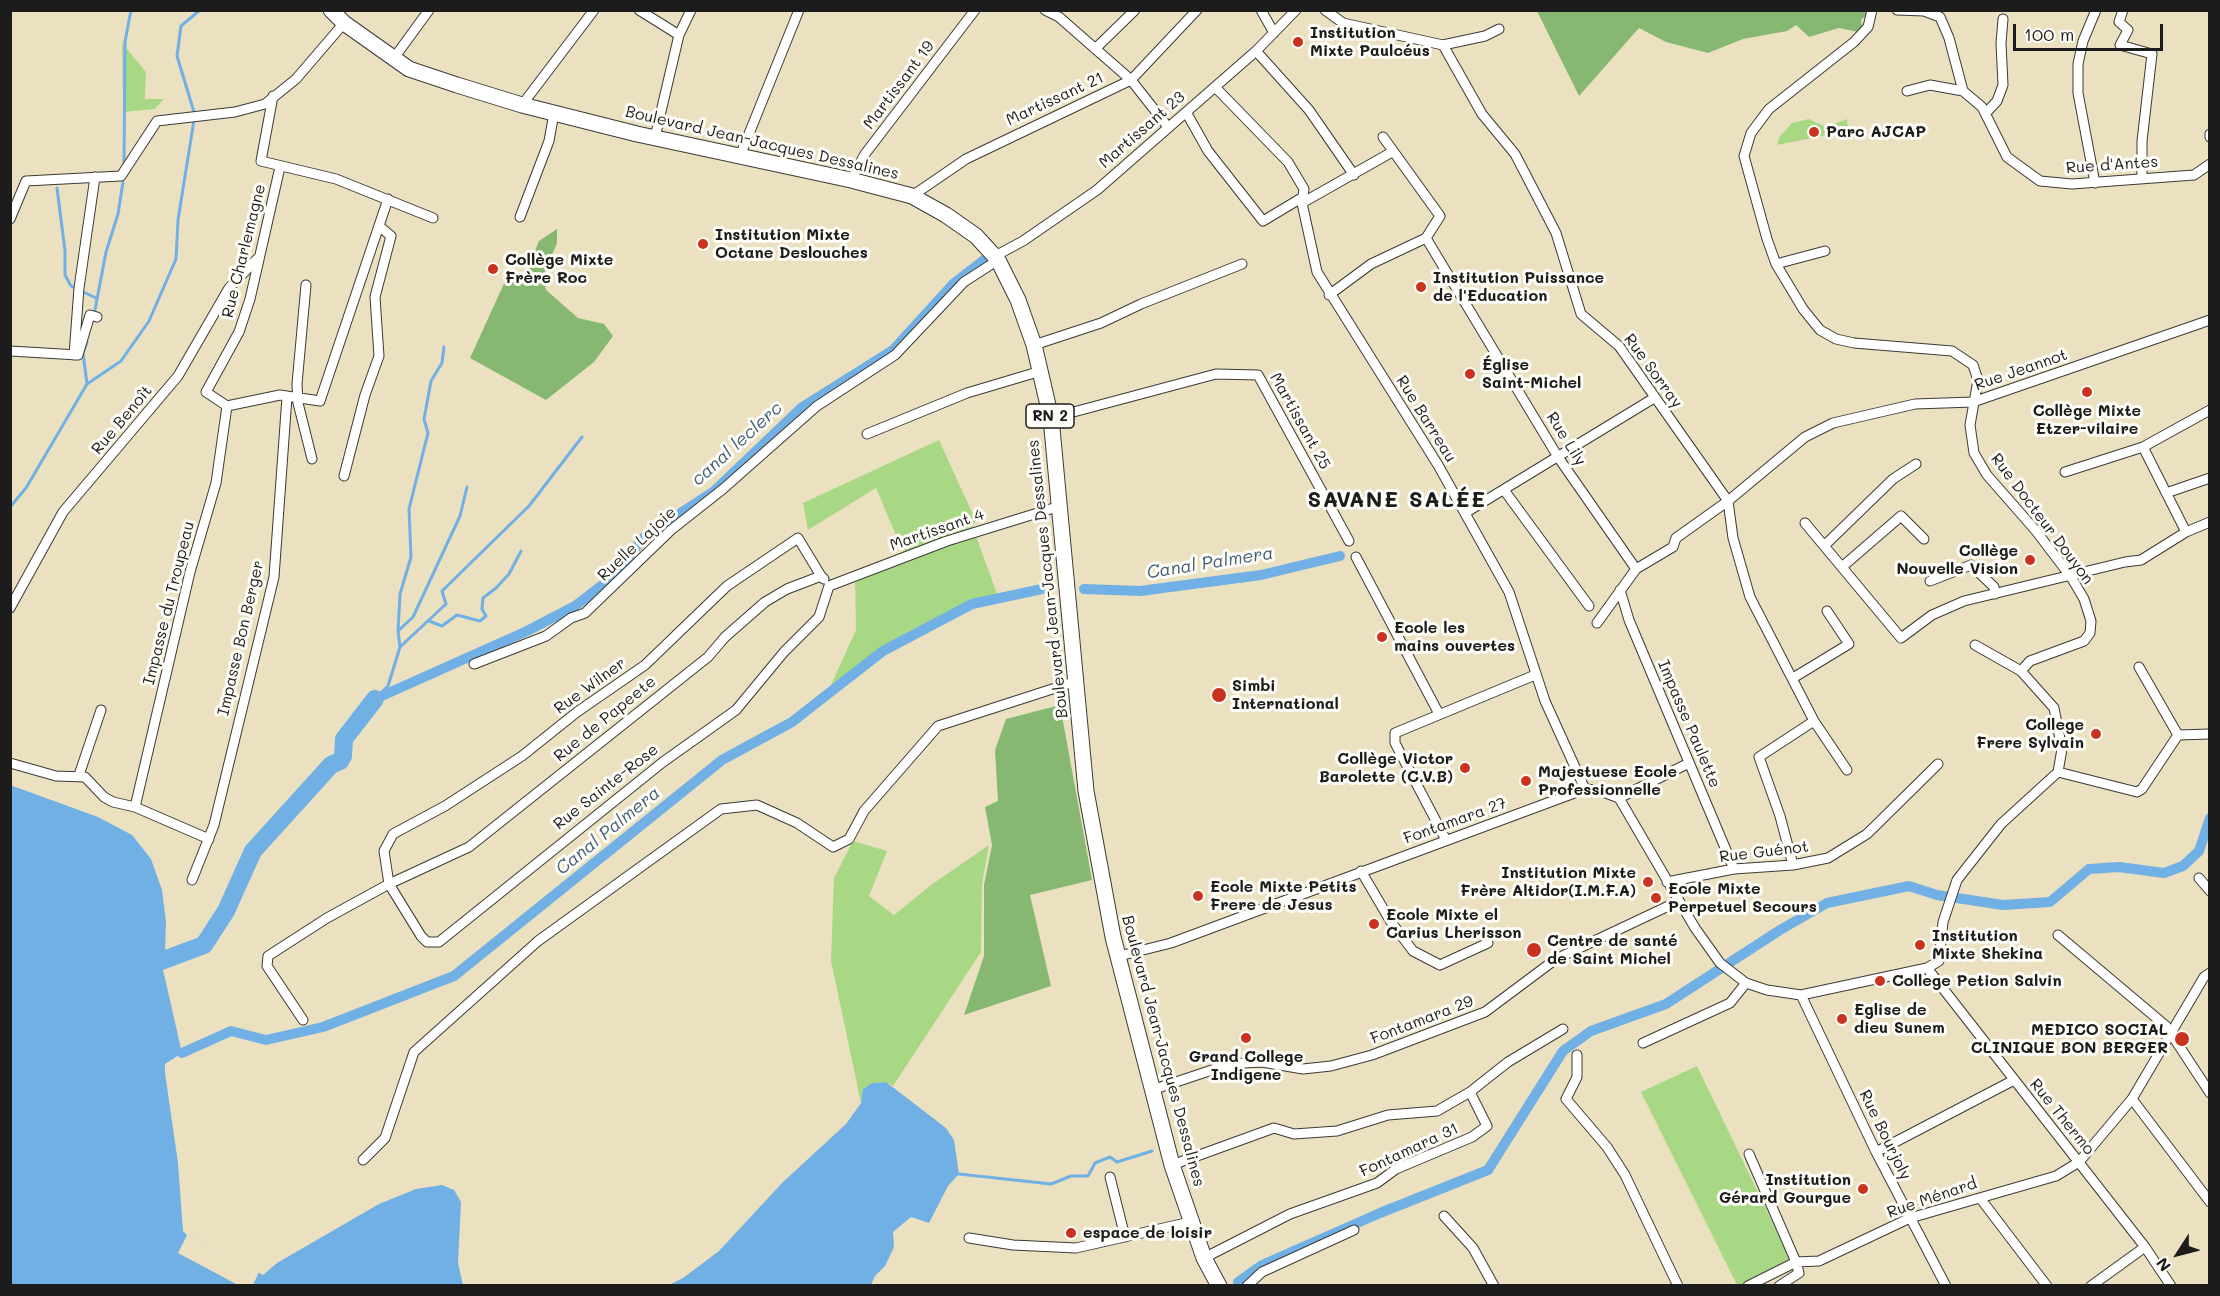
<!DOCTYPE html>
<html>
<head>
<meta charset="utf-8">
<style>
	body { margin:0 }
	#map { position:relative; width:2220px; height:1296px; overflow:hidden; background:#ebe1c0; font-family:Mali,sans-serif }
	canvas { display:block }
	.frame { position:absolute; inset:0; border:12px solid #1c1c1c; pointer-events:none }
	.north { position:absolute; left:2148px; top:1224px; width:60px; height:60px; -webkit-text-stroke:4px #fdfcf7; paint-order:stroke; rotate:234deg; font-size:16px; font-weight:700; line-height:24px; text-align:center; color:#1c1c1c }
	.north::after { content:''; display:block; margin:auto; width:21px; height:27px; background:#1c1c1c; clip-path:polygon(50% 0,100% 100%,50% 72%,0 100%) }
	.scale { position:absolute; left:2013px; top:24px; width:150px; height:27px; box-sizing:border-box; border:3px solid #1c1c1c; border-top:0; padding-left:8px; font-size:18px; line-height:21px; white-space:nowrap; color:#1c1c1c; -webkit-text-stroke:4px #fdfcf7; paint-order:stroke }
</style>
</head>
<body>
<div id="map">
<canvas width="2220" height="1296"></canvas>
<div class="frame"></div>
<div class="north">N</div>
<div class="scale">100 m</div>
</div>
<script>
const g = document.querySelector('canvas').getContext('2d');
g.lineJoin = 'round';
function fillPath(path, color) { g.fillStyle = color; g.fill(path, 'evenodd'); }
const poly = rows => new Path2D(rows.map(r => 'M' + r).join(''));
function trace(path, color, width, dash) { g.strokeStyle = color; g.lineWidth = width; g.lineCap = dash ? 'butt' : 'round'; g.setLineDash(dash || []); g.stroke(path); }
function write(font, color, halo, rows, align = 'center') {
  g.font = font + ' Mali,sans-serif'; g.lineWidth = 6; g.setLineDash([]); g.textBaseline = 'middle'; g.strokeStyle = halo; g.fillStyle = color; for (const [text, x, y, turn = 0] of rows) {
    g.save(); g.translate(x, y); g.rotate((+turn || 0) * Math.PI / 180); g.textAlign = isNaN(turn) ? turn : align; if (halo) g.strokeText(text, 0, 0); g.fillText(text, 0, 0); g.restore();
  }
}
const green = poly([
	[122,43,146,72,145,99,164,99,155,109,123,112],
	[1809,119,1826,127,1847,119,1848,131,1777,145,1780,136,1792,123],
	[939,440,976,521,972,525,999,599,978,604,831,685,856,630,855,579,906,559,876,488,808,530,803,503],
	[853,841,887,851,869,896,894,915,931,885,989,845,982,884,981,952,893,1086,886,1082,872,1083,863,1089,861,1103,831,961,834,878],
	[1697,1066,1794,1267,1754,1285,1737,1285,1641,1092]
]);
const forest = poly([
	[1537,11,1871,11,1861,20,1863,33,1839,28,1809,37,1796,25,1787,31,1743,39,1708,53,1666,42,1639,28,1579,96],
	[557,229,557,243,543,276,546,290,578,318,604,324,613,336,594,362,546,400,470,358,508,275,521,285,539,241],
	[1060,705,1092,880,1030,895,1051,986,964,1015,984,956,984,885,992,845,985,807,998,801,995,750,1006,719]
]);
const water = poly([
	[10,785,98,817,132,835,151,859,162,890,166,922,165,951,161,961,182,1053,165,1064,165,1073,178,1163,183,1231,187,1235,263,1275,277,1263,379,1204,416,1189,442,1185,454,1190,461,1202,458,1263,463,1285,11,1285],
	[886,1082,946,1128,954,1140,959,1174,948,1186,929,1223,911,1217,893,1232,894,1247,885,1266,875,1276,871,1285,669,1285,683,1278,719,1251,782,1183,846,1124,861,1103,863,1089,872,1083]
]);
const pier = poly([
	[187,1235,259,1272,253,1285,238,1285,178,1253]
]);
const stream = poly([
	[194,112,177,56,181,26,200,10],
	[124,167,125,42,131,10],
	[57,188,65,251,65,275,71,286,96,298],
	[94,315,106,252,118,214,123,182],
	[87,384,121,361,149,321,176,259,178,220,194,120],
	[10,507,26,488,87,384,83,353,87,342],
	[429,621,442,626,457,615,480,621,486,616,482,609,483,598,496,588,509,574,521,551],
	[398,631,400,594,411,557,409,509,428,433,424,419,431,381,442,363,444,347],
	[400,647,446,604,442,591,529,506,582,437],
	[375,699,388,686,400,647,398,631,413,617,460,516,467,487],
	[959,1174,1051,1184,1071,1176,1088,1176,1095,1163,1110,1157,1117,1162,1152,1151]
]);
const canal = poly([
	[1084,589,1140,591,1261,575,1340,556],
	[375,699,527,631,575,606,613,577,644,537,713,492,801,408,893,350,953,284,984,260],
	[182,1053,231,1031,266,1040,323,1027,454,976,722,760,792,722,883,651,972,604,1042,589],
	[1238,1282,1262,1265,1380,1213,1488,1170,1563,1051,1591,1031,1666,1004,1780,930,1827,903,1909,886,1937,895,2003,905,2050,902,2089,869,2119,867,2164,873,2183,866,2199,851,2210,818]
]);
const river = poly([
	[161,961,204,945,226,911,253,851,331,765,340,761,343,756,344,739,375,699]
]);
const minor = poly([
	[639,10,679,35],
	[1045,10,1059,17,1131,80,1168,127],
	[1261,10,1274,33],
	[1325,10,1343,23,1443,45,1482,114,1515,154,1556,233,1581,314,1619,346,1728,501,1733,538,1750,597,1814,721,1847,770],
	[1897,10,1924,11,1940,17,1949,38,1963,91,1982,107,2007,157,2040,181,2072,184,2194,175,2210,164],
	[2123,10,2119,22,2128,30,2120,45,2152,54,2142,141,2142,177],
	[1443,45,1485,36,1499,29],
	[1095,49,1135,10],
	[1256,51,1309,110,1354,175],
	[394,58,429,10],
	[1215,87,1288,162,1304,189,1302,203,1317,272,1438,465,1509,592,1545,701,1585,789],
	[1907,91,1930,85,1963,91],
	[273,96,261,161,336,179,433,218],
	[522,105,594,10],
	[1186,112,1208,151,1263,221,1303,197],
	[1986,113,1997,101,2003,85,2001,43,2003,19],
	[2210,134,2210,137],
	[655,137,679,35,691,10],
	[1383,137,1440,216,1426,238],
	[740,156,799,10],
	[280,167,250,299,239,332,206,392,227,406,280,395,320,401,388,199],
	[851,180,865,154,975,10],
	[2095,183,2078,93,2078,64,2083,41,2096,10],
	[912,196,966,159,1131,80,1197,10],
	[1302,203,1392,152],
	[520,217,549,141,554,113],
	[10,219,26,181,121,176,157,121,235,112,265,104,296,79,344,23],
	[995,256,1023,241,1097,190,1256,51,1296,10],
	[1776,264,1825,251],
	[306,285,297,384,298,403,312,459],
	[1329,295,1371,264,1426,238,1558,457,1636,569,1597,623],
	[1034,345,1101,323,1141,304,1242,264],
	[10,351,78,355,90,315,97,317],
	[74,355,79,288,95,177],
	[1051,418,1216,374,1258,375,1349,541],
	[867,434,967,393,1041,371],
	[2065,472,2143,447],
	[344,476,365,395,379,356,375,297,391,236,379,226],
	[1504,490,1589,606],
	[2166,493,2210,478],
	[1465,513,1654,398],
	[1805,523,1901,638,1932,615,1964,601,2125,562,2141,560,2186,532,2210,522],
	[2186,532,2143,447,2210,410],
	[1824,546,1893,479,1916,464],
	[1356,557,1439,714],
	[1842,567,1901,516,1924,539],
	[1636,569,1673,547,1676,538,1728,501,1805,437,1833,423,1915,404,1973,402,2210,320],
	[821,576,798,538,727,586,645,665,577,712,522,756,445,806,393,834,384,851,389,884,421,936,427,942,439,942,663,762,736,710,784,652,819,617,829,586],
	[1930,581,1971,565,1994,587,1995,594],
	[829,586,947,541,1057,507],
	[1620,590,1629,620,1734,869],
	[10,608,63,512,178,376,229,288,259,257],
	[1975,645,2021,671],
	[474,664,546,636,571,618,585,613,671,530,723,489,817,406,895,355,964,282,998,260],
	[2139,667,2178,735],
	[1793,678,1849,644,1827,611],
	[10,763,56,776,85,777,104,797,113,802,135,807,209,839],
	[2058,772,2137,792,2142,789,2178,735,2210,734],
	[79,775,101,710],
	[1619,798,1689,763],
	[135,807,190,572,216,483,227,406],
	[1446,840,1395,743,1395,733,1535,675],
	[1793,865,1780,816,1759,757,1814,721],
	[1361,871,1391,922,1413,951,1440,965,1488,943],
	[2199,878,2210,891],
	[192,880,214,825,274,577,287,397],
	[1667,882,1734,869,1793,865,1828,858,1867,834,1938,764],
	[2058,935,2166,1026,2210,1093],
	[1119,956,1171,943,1585,789,1598,790,1619,798,1695,928,1720,963,1746,983,1767,990,1801,995,1927,968,1939,961,1943,922,1957,880,2001,824,2058,772,2062,749,2054,708,2021,671,2030,661,2084,641,2090,633,2091,621,2084,599,2071,577,2036,531,1987,475,1974,453,1970,425,1978,380,1973,365,1952,351,1854,343,1836,339,1820,330,1803,309,1776,264,1767,239,1744,156,1751,133,1769,109,1854,42,1868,27,1872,10],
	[1927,968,2145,1247,2171,1286],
	[1801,995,1876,1152,1946,1286],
	[303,1020,267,966,268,956,327,918,389,884,469,847,708,657,725,637,765,602,787,589,821,576,824,579],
	[1643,1043,1730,1003,1746,983],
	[1577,1055,1577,1077,1566,1099,1607,1147,1625,1175,1678,1286],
	[1152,1090,1218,1068,1244,1063,1262,1062,1303,1069,1331,1066,1372,1055,1485,1012,1556,959,1679,901],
	[2132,1099,2210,1202],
	[1876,1152,2014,1080],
	[363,1160,385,1138,414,1052,538,941,721,809,757,805,797,823,833,847,849,839,864,811,938,726,1077,681],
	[1172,1165,1274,1128,1294,1134,1337,1131,1388,1115,1437,1111,1470,1092],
	[1110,1177,1125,1237],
	[1980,1198,2047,1286],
	[1444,1216,1473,1248,1494,1286],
	[969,1238,1013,1245,1076,1248,1190,1222],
	[1204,1258,1290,1214,1377,1183,1396,1169,1472,1137,1487,1126,1470,1092,1508,1062,1563,1029],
	[1247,1286,1262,1272,1354,1230],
	[1748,1286,1796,1262,1749,1154],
	[1779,1286,1799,1273,1796,1262,1819,1261,1910,1218,2056,1176,2079,1162,2132,1099,2204,977,2210,973],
	[2091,1286,2145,1247]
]);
const primary = poly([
	[331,10,344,23,409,69,457,85,522,105,637,134,851,180,912,196,946,215,976,236,998,260,1018,300,1034,345,1051,418,1086,791,1113,937,1172,1165,1204,1258,1219,1286]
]);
const markers = [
	[1298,42,6,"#c8321e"],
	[1814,132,6,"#c8321e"],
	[703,244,6,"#c8321e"],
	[493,269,6,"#c8321e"],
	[1421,287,6,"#c8321e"],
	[1470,374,6,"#c8321e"],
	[2087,392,6,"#c8321e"],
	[2030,560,6,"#c8321e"],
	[1382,637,6,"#c8321e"],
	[1219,695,8,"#c8321e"],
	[2096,734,6,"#c8321e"],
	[1465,768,6,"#c8321e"],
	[1526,781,6,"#c8321e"],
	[1648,882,6,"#c8321e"],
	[1198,896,6,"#c8321e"],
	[1656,898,6,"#c8321e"],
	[1374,924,6,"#c8321e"],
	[1920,945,6,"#c8321e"],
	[1534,950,8,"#c8321e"],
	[1880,981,6,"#c8321e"],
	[1842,1019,6,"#c8321e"],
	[1246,1038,6,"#c8321e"],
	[2182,1039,8,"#c8321e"],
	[1863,1189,6,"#c8321e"],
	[1071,1233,6,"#c8321e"]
];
const shields = [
	[1050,416,48]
];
const shieldNames = [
	["RN 2",1050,416]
];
const poiNames = [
	["Institution",1310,33],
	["Mixte Paulcéus",1310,51],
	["Parc AJCAP",1826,132],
	["Institution Mixte",715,235],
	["Octane Deslouches",715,253],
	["Collège Mixte",505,260],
	["Frère Roc",505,278],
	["Institution Puissance",1433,278],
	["de l'Education",1433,296],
	["Église",1482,365],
	["Saint-Michel",1482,383],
	["Collège Mixte",2087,411,"center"],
	["Etzer-vilaire",2087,429,"center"],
	["Collège",2018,551,"right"],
	["Nouvelle Vision",2018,569,"right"],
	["Ecole les",1394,628],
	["mains ouvertes",1394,646],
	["Simbi",1232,686],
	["International",1232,704],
	["College",2084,725,"right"],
	["Frere Sylvain",2084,743,"right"],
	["Collège Victor",1453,759,"right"],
	["Barolette (C.V.B)",1453,777,"right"],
	["Majestuese Ecole",1538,772],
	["Professionnelle",1538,790],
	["Institution Mixte",1636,873,"right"],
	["Frère Altidor(I.M.F.A)",1636,891,"right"],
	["Ecole Mixte Petits",1210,887],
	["Frere de Jesus",1210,905],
	["Ecole Mixte",1668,889],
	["Perpetuel Secours",1668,907],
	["Ecole Mixte el",1386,915],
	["Carius Lherisson",1386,933],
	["Institution",1932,936],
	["Mixte Shekina",1932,954],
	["Centre de santé",1547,941],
	["de Saint Michel",1547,959],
	["College Petion Salvin",1892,981],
	["Eglise de",1854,1010],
	["dieu Sunem",1854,1028],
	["MEDICO SOCIAL",2168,1030,"right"],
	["CLINIQUE BON BERGER",2168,1048,"right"],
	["Grand College",1246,1057,"center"],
	["Indigene",1246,1075,"center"],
	["Institution",1851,1180,"right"],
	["Gérard Gourgue",1851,1198,"right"],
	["espace de loisir",1083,1233]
];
const streetNames = [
	["Martissant 19",899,85,-53],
	["Martissant 21",1055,99,-25],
	["Martissant 23",1142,130,-41],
	["Boulevard Jean-Jacques Dessalines",762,143,13],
	["Rue d'Antes",2112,165,-4],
	["Rue Charlemagne",244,251,-76],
	["Rue Jeannot",2021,370,-19],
	["Rue Sorray",1653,371,54],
	["Rue Barreau",1426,419,58],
	["Rue Benoît",122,420,-50],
	["Martissant 25",1300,421,61],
	["Rue Lily",1566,439,58],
	["Rue Docteur Douyon",2042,519,53],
	["Martissant 4",937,530,-19],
	["Ruelle Lajoie",637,544,-43],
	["Boulevard Jean-Jacques Dessalines",1048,579,-96],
	["Impasse du Troupeau",169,603,-76],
	["Impasse Bon Berger",241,638,-77],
	["Rue Wilner",590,686,-36],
	["Rue de Papeete",605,719,-39],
	["Impasse Paulette",1689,724,67],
	["Rue Sainte-Rose",606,787,-38],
	["Fontamara 27",1455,821,-20],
	["Rue Guénot",1764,852,-7],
	["Fontamara 29",1422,1020,-21],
	["Boulevard Jean-Jacques Dessalines",1163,1051,75],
	["Rue Thermo",2062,1117,51],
	["Rue Bourjoly",1885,1135,64],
	["Fontamara 31",1409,1150,-25],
	["Rue Ménard",1932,1198,-19]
];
const waterNames = [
	["canal leclerc",737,444,-42],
	["Canal Palmera",1210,563,-9],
	["Canal Palmera",608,831,-39]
];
const districtNames = [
	["SAVANE SALÉE",1397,500]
];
fillPath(green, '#a9d885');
fillPath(forest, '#86b872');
fillPath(water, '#71b0e4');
fillPath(pier, '#ebe1c0');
trace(stream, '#71b0e4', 3);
trace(canal, '#71b0e4', 10);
trace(river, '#71b0e4', 18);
trace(minor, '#3b3a35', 11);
trace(primary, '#3b3a35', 17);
trace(minor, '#fff', 9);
trace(primary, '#fff', 15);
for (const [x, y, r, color] of markers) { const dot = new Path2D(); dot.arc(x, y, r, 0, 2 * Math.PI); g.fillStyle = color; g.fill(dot); trace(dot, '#fdfcf7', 2); }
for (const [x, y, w] of shields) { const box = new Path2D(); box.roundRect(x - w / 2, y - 12, w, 24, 4.5); g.fillStyle = '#fdfcf7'; g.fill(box); trace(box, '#1c1c1c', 1.5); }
write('bold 15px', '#1c1c1c', null, shieldNames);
write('bold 16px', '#1c1c1c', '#fdfcf7', poiNames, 'left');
write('16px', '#1c1c1c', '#fdfcf7', streetNames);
write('italic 18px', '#425f76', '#fdfcf7', waterNames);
g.letterSpacing = '1.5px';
write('bold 22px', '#1c1c1c', '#fdfcf7', districtNames);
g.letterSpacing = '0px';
</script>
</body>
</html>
